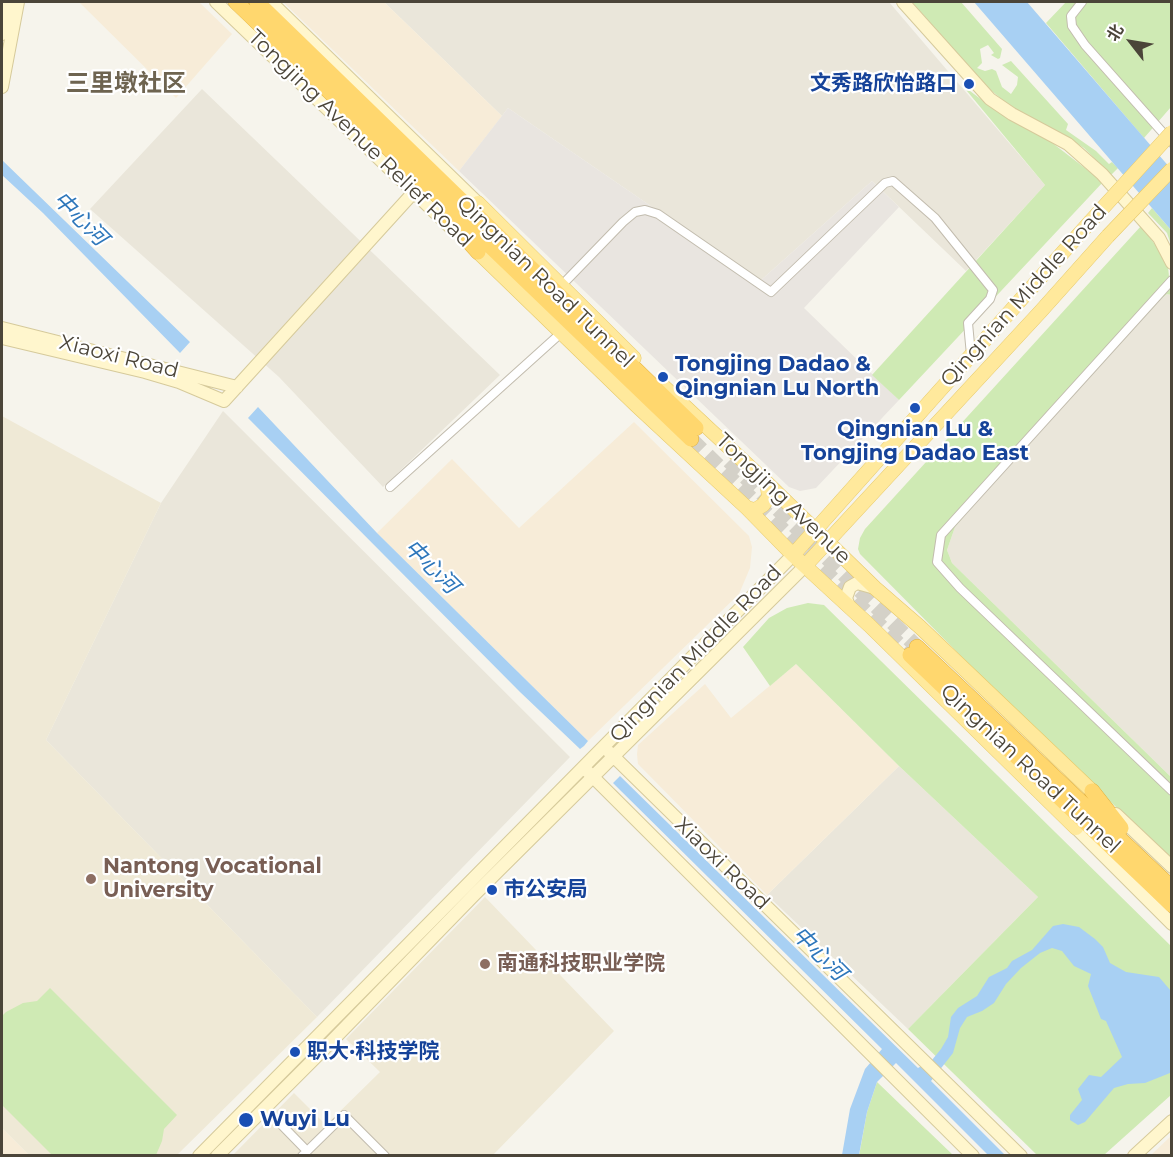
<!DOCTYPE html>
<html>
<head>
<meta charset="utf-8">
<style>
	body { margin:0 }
	#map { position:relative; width:1173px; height:1157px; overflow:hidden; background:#f6f4ec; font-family:Montserrat,"Noto Sans SC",sans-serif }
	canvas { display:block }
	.frame { position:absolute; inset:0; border:3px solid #4b4539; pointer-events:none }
	.north { position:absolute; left:1101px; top:12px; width:60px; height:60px; -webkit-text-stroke:4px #fff; paint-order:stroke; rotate:301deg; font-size:16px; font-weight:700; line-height:24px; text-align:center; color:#4b4539 }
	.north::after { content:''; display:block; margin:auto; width:21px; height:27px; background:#4b4539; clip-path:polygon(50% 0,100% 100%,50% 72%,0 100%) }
</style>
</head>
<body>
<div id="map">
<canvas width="1173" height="1157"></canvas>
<div class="frame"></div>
<div class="north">北</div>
</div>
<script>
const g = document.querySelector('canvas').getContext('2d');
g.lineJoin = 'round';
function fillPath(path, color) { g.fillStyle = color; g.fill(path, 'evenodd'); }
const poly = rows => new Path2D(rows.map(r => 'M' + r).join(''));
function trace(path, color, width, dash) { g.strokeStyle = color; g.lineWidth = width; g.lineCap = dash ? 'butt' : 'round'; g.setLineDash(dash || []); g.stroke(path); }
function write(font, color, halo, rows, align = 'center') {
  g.font = font + ' Montserrat,"Noto Sans SC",sans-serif'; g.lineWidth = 4.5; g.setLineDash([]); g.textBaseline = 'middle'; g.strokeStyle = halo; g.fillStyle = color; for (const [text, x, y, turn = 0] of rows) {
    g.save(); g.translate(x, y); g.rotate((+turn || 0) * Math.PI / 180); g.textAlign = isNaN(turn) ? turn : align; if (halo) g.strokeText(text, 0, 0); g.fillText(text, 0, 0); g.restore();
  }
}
const residential = poly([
	[384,2,889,2,1045,185,966,271,872,181,760,281,508,108,502,116],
	[202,89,500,375,383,487,279,377,90,209],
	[1167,294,1171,295,1171,777,952,563,947,550,955,527,975,503,1161,299],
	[223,411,570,757,317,1017,46,740,161,503],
	[899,766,1038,897,908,1029,767,895]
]);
const commercial = poly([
	[79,2,199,2,232,34,176,98],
	[283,2,384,2,502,116,459,171],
	[634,422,749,536,752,547,750,568,739,594,588,741,377,533,452,459,519,528],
	[796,664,899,766,767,895,638,764,637,754,638,745,705,684,731,718],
	[2,1128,29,1155,2,1155],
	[1171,1136,1171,1155,1151,1155]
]);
const industrial = poly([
	[508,108,760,281,872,181,899,207,804,308,899,400,816,488,800,491,789,487,459,171]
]);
const education = poly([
	[2,416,161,503,46,740,317,1017,177,1155,29,1155,2,1128],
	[485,897,614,1031,493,1155,232,1156,294,1093,326,1125,380,1072,346,1039]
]);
const green = poly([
	[912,2,961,2,1002,49,1000,58,998,59,991,55,994,53,988,45,980,49,982,63,977,68,985,71,992,69,996,71,1002,87,1011,94,1017,85,1018,77,1002,65,1011,61,1068,124,1066,130,1096,151,1109,164,1112,162,1118,168,1111,175,1084,148,1057,131,1011,107,986,86],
	[1066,2,1171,2,1171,107,1144,138,1046,23],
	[962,85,994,109,1042,135,1103,182,899,400,872,375,1045,185],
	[1152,208,1171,230,1171,245,1167,233,1148,213],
	[1141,226,1160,251,1168,267,1171,295,1167,294,1161,299,975,503,955,527,947,550,952,563,1171,777,1171,858,1046,742,860,554,858,549,860,538,865,529],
	[808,603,824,605,1171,946,1171,1095,1104,1155,1037,1155,908,1029,1038,897,899,766,796,664,770,686,743,647,769,618,787,608],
	[50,988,177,1115,164,1129,162,1141,156,1155,52,1155,2,1105,2,1016,6,1012,23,1003,37,1001],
	[877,1082,953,1155,859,1156,867,1112]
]);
const water = poly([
	[974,2,1027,2,1171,169,1171,230],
	[2,160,190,342,180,353,43,213,2,175],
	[258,407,377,533,588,741,584,746,580,749,520,692,248,418],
	[620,776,918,1068,932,1060,941,1049,948,1037,951,1017,958,1008,977,996,989,977,1007,968,1012,961,1032,950,1053,926,1063,924,1079,927,1095,939,1103,947,1110,963,1126,972,1159,977,1171,991,1172,1069,1170,1073,1145,1083,1128,1084,1114,1088,1085,1122,1078,1125,1070,1120,1070,1115,1082,1100,1078,1089,1089,1075,1101,1077,1122,1057,1106,1021,1101,1019,1088,986,1091,974,1074,966,1062,951,1052,948,1040,953,1021,968,1006,984,994,1003,982,1011,967,1017,960,1028,953,1053,931,1081,1005,1155,988,1155,896,1063,877,1082,867,1112,859,1155,842,1155,850,1109,865,1069,882,1049,621,791,613,783]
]);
const highwayTunnel = poly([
	[691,439,910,655],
	[729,461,917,647]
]);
const street = poly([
	[1082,2,1071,16,1072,26,1085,45,1172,143],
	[1172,280,941,535,937,562,960,588,1172,791],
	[561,286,623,222,635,212,645,210,658,214,771,292,885,183,893,181,935,218,993,290,990,299,968,323,971,355],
	[390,487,561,333],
	[265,1108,307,1151],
	[302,1156,344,1115,385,1156]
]);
const secondary = poly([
	[216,2,450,227],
	[271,2,478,203],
	[903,2,990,99,1012,114,1068,144,1102,174,1159,238,1172,263],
	[2,34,8,2],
	[2,87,18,2],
	[2,328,237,387],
	[2,338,145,372,179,382,224,401,413,193],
	[849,606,846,598,850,587,857,583,875,588],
	[609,752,1021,1156],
	[587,771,973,1156],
	[1116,814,1172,867],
	[1076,828,1172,924],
	[199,1156,793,555],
	[217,1156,329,1044,475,894,805,566],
	[1134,1156,1172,1121]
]);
const primary = poly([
	[478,203,634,358],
	[478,252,636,405,747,508,793,555,869,625,1076,828],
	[661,384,767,483,875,588,920,627,1092,791],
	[747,508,755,510,763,505,769,497,767,483],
	[793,555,1090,222],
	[805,566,1041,311,1108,236]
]);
const highway = poly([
	[236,2,691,439],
	[257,2,696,428],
	[446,216,478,252],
	[917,647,1172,888],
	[910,655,1172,905],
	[1092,791,1121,828]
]);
const primaryBridge = poly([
	[1090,222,1172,132],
	[1108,236,1172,169]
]);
const markers = [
	[969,84,6,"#1a4fb4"],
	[663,377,6,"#1a4fb4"],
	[915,408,6,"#1a4fb4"],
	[91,879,6,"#8d6e63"],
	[492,890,6,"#1a4fb4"],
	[485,964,6,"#8d6e63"],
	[295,1052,6,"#1a4fb4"],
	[246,1120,8,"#1a4fb4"]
];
const transitNames = [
	["文秀路欣怡路口",957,84,"right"],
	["Tongjing Dadao &",675,365],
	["Qingnian Lu North",675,389],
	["Qingnian Lu &",915,430,"center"],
	["Tongjing Dadao East",915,454,"center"],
	["市公安局",504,890],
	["职大·科技学院",307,1052],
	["Wuyi Lu",260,1120]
];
const streetNames = [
	["Tongjing Avenue Relief Road",360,139,44],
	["Qingnian Road Tunnel",545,282,44],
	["Qingnian Middle Road",1024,296,-48],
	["Xiaoxi Road",119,357,14],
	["Tongjing Avenue",783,499,44],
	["Qingnian Middle Road",696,654,-46],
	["Qingnian Road Tunnel",1030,769,43],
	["Xiaoxi Road",722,864,44]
];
const educationNames = [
	["Nantong Vocational",103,867],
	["University",103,891],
	["南通科技职业学院",497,964]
];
const waterNames = [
	["中心河",80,219,45],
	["中心河",431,567,45],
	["中心河",819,954,45]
];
const quarterNames = [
	["三里墩社区",126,84]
];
fillPath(residential, '#eae6da');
fillPath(commercial, '#f7ecd8');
fillPath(industrial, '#e9e5e0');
fillPath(education, '#efe9d6');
fillPath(green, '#cfeab4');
fillPath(water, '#a8d0f3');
trace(highwayTunnel, '#d4d1c8', 15, [15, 8]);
trace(street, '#c2bcae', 10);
trace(secondary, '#d6ca9b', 14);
trace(primary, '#e7c969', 15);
trace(highway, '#e1ae3a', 16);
trace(street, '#fff', 8);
trace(secondary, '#fff6cd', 12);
trace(primary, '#ffe99c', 14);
trace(highway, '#ffd76e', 15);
trace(primaryBridge, '#e7c969', 15, []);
trace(primaryBridge, '#ffe99c', 14);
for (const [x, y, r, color] of markers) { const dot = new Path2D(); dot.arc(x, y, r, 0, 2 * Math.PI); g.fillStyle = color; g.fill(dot); trace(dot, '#fff', 2); }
write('bold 21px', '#164399', '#fff', transitNames, 'left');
write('21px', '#4b4539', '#fff', streetNames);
write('bold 21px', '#785e54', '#fff', educationNames, 'left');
write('italic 22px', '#2e77bb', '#fff', waterNames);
write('bold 24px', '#6e6450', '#fff', quarterNames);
</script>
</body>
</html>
